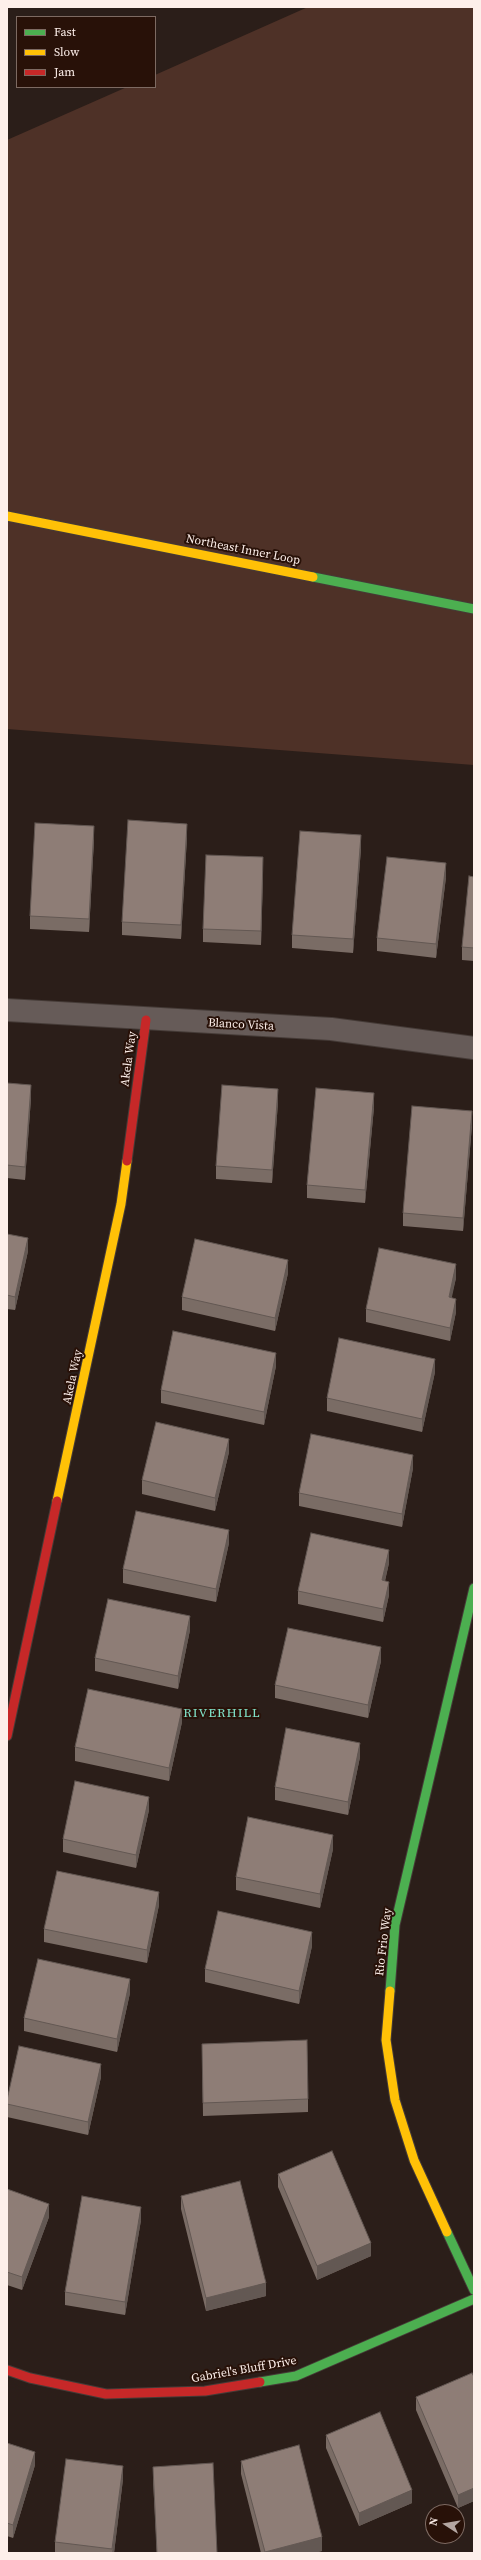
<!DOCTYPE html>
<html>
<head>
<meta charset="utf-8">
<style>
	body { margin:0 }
	#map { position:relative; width:481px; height:2560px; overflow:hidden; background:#2b1e19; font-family:"Source Serif 4",serif }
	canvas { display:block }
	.frame { position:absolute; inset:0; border:8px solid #fdefea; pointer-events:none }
	.legend { position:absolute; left:16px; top:16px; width:140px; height:72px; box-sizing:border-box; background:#281108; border:1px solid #7d6a62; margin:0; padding:5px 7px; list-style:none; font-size:12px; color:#fdefea }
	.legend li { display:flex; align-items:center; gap:8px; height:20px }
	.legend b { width:20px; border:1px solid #7d6a62 }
	.north { position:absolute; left:425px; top:2504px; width:40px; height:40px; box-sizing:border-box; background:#281108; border:1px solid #7d6a62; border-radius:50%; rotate:282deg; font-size:11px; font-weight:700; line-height:16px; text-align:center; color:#fdefea }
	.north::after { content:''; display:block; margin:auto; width:14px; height:18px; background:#b4a6a1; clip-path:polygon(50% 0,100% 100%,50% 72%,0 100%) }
</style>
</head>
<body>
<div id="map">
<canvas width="481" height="2560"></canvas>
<div class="frame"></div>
<ul class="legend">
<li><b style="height:5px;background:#4caf50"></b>Fast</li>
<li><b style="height:5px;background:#ffc107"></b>Slow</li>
<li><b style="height:5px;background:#c62828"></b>Jam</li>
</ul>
<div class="north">N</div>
</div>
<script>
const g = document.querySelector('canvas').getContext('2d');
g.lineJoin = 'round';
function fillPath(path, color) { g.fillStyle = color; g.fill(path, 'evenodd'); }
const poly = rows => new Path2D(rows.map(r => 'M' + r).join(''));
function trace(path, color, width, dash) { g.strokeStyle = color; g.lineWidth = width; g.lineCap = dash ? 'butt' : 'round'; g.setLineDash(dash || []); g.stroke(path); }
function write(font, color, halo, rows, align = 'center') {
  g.font = font + ' "Source Serif 4",serif'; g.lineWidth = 4; g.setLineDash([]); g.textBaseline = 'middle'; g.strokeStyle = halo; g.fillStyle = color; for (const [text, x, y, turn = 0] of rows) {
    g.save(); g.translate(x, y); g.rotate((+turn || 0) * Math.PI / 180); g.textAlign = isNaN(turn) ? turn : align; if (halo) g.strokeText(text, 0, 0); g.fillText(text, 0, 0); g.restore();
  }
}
const green = poly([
	[308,7,474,7,474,765,7,729,7,140,127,87,155,87,155,75]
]);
const street = poly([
	[7,1010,331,1029,474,1048]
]);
const fast = poly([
	[313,577,474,609],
	[390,1991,395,1925,474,1588],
	[447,2232,474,2290],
	[260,2382,296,2376,474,2299]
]);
const slow = poly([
	[7,516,313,577],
	[57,1501,121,1204,127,1161],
	[390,1991,386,2040,395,2100,414,2160,447,2232]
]);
const jam = poly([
	[127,1161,146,1020],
	[7,1736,57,1501],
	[7,2370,30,2378,106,2394,205,2391,260,2382]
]);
const wall = poly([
	[187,837,181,939,122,935,122,922],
	[94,839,89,932,30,929,30,916],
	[361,848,353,953,292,948,292,935],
	[263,870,261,945,203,942,203,929],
	[446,877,436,958,377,951,377,938],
	[474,877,474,961,462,960,462,947],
	[7,1083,31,1098,25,1180,7,1178],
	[278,1102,272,1183,216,1179,216,1166],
	[374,1107,365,1203,307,1198,307,1185],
	[472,1125,463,1231,403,1226,403,1213],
	[7,1234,28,1251,15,1310,7,1309],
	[288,1273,275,1331,182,1310,182,1297],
	[456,1278,451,1298,456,1312,450,1341,366,1322,366,1309],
	[276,1366,264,1425,161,1403,161,1390],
	[435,1372,422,1432,327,1411,327,1398],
	[229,1452,215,1511,142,1494,142,1480],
	[413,1468,402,1527,299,1506,299,1493],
	[229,1543,216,1602,123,1583,123,1569],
	[389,1563,385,1581,389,1595,383,1622,298,1604,298,1591],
	[190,1630,178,1689,95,1671,95,1658],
	[381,1661,368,1718,275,1698,275,1685],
	[182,1722,169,1781,75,1761,75,1747],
	[360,1757,348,1815,275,1800,275,1787],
	[149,1810,136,1868,63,1852,63,1839],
	[333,1849,320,1908,236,1890,236,1877],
	[159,1905,147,1963,44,1942,44,1929],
	[312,1946,299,2004,205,1982,205,1969],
	[474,1958,474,1978,473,1978,473,1964],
	[130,1993,117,2052,24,2031,24,2018],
	[202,2044,308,2099,308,2112,203,2116],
	[101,2077,88,2135,7,2117,7,2100],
	[278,2174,371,2256,317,2280,278,2187],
	[7,2189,49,2217,22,2290,7,2285],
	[181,2196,266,2296,206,2311,181,2209],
	[141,2220,125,2315,65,2305,65,2292],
	[474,2377,474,2501,458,2508,416,2410,416,2397],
	[326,2435,412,2503,359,2526,326,2448],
	[7,2443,35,2465,13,2538,7,2536],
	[241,2461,322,2551,313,2553,261,2553,241,2474],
	[153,2467,217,2553,157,2553,153,2480],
	[123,2479,114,2553,55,2553,55,2542]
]);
const shadedWall = poly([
	[187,824,187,837,181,939,181,925],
	[94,826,94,839,89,932,89,919],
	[361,835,361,848,353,953,353,939],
	[263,857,263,870,261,945,261,931],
	[446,863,446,877,436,958,436,944],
	[31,1085,31,1098,25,1180,25,1167],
	[278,1089,278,1102,272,1183,272,1170],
	[374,1093,374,1107,365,1203,365,1190],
	[472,1111,472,1125,463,1231,463,1218],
	[28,1238,28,1251,15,1310,15,1297],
	[288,1260,288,1273,275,1331,275,1318],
	[456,1264,456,1278,449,1311,449,1297],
	[456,1299,456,1312,450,1341,450,1328],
	[276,1353,276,1366,264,1425,264,1412],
	[435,1359,435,1372,422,1432,422,1419],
	[229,1439,229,1452,215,1511,215,1498],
	[413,1455,413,1468,402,1527,402,1514],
	[229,1530,229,1543,216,1602,216,1589],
	[389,1550,389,1563,382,1593,382,1580],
	[389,1582,389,1595,383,1622,383,1609],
	[190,1616,190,1630,178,1689,178,1676],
	[381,1647,381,1661,368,1718,368,1705],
	[182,1709,182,1722,169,1781,169,1768],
	[360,1743,360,1757,348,1815,348,1802],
	[149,1797,149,1810,136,1868,136,1855],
	[333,1835,333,1849,320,1908,320,1894],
	[159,1892,159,1905,147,1963,147,1950],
	[312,1932,312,1946,299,2004,299,1991],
	[130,1979,130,1993,117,2052,117,2039],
	[101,2064,101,2077,88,2135,88,2122],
	[49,2204,49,2217,22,2290,22,2277],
	[141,2207,141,2220,125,2315,125,2302],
	[371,2243,371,2256,317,2280,317,2266],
	[266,2283,266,2296,206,2311,206,2298],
	[35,2452,35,2465,13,2538,13,2525],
	[123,2466,123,2479,114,2553,112,2553],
	[474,2488,474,2501,458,2508,458,2495],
	[412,2490,412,2503,359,2526,359,2513],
	[322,2537,322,2551,313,2553,265,2553,265,2552]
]);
const building = poly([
	[128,820,187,824,181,925,122,922,128,820],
	[35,823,94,826,89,919,30,916,35,823],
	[300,831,361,835,353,939,292,935,300,831],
	[206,855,263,857,261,931,203,929,206,855],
	[387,857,446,863,436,944,377,938,387,857],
	[469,876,474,877,474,948,462,947,469,876],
	[7,1083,31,1085,25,1167,7,1165,7,1083],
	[222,1085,278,1089,272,1170,216,1166,222,1085],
	[316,1088,374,1093,365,1190,307,1185,316,1088],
	[412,1106,472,1111,463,1218,403,1213,412,1106],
	[7,1234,28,1238,15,1297,7,1295,7,1234],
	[195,1239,288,1260,275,1318,182,1297,195,1239],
	[379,1248,456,1264,449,1297,456,1299,450,1328,366,1309,379,1248],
	[173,1331,276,1353,264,1412,161,1390,173,1331],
	[339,1338,435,1359,422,1419,327,1398,339,1338],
	[156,1422,229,1439,215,1498,142,1480,156,1422],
	[311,1434,413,1455,402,1514,299,1493,311,1434],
	[136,1511,229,1530,216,1589,123,1569,136,1511],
	[311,1533,389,1550,382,1580,389,1582,383,1609,298,1591,311,1533],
	[108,1599,190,1616,178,1676,95,1658,108,1599],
	[288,1628,381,1647,368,1705,275,1685,288,1628],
	[88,1689,182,1709,169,1768,75,1747,88,1689],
	[286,1728,360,1743,348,1802,275,1787,286,1728],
	[75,1781,149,1797,136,1855,63,1839,75,1781],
	[248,1817,333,1835,320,1894,236,1877,248,1817],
	[57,1871,159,1892,147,1950,44,1929,57,1871],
	[218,1911,312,1932,299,1991,205,1969,218,1911],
	[38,1959,130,1979,117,2039,24,2018,38,1959],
	[307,2040,308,2099,203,2103,202,2044,307,2040],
	[19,2046,101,2064,88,2122,7,2104,7,2100,19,2046],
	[332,2151,371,2243,317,2266,278,2174,332,2151],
	[240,2181,266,2283,206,2298,181,2196,240,2181],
	[7,2189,49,2204,22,2277,7,2272,7,2189],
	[82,2196,141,2207,125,2302,65,2292,82,2196],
	[472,2373,474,2377,474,2488,458,2495,416,2397,472,2373],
	[380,2412,412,2490,359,2513,326,2435,380,2412],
	[7,2443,35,2452,13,2525,7,2523,7,2443],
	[299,2445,322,2537,265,2552,241,2461,299,2445],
	[66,2459,123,2466,112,2549,55,2542,66,2459],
	[213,2463,217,2553,157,2553,153,2467,213,2463]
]);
const streetNames = [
	["Northeast Inner Loop",243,550,11],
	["Blanco Vista",241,1025,3],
	["Akela Way",129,1059,-82],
	["Akela Way",73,1377,-78],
	["Rio Frio Way",384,1942,-83],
	["Gabriel's Bluff Drive",244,2370,-10]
];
const neighbourhoodNames = [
	["RIVERHILL",222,1714]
];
fillPath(green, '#4e3127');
trace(street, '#453b37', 24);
trace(fast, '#453b37', 11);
trace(slow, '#453b37', 11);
trace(jam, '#453b37', 11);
trace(street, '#665b58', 22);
trace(fast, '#4caf50', 9);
trace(slow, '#ffc107', 9);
trace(jam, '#c62828', 9);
fillPath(wall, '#7a6c65');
fillPath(shadedWall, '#635853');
fillPath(building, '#8e7d76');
trace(building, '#635853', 1);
write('12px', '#fdefea', '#281108', streetNames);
g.letterSpacing = '1px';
write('13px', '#80e2c9', '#281108', neighbourhoodNames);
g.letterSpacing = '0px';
</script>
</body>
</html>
